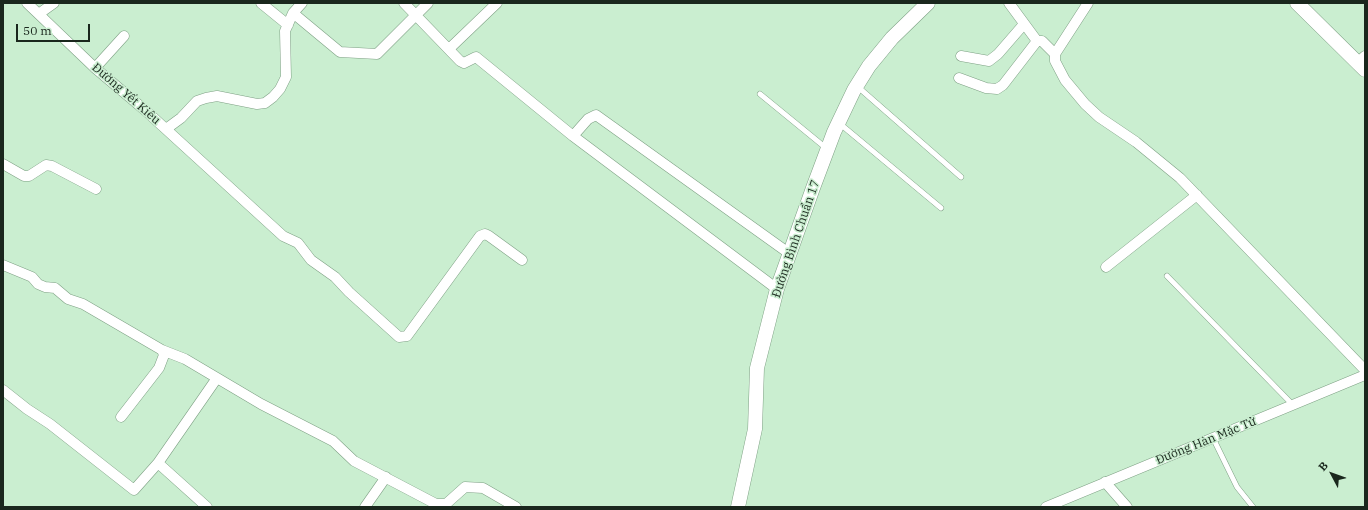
<!DOCTYPE html>
<html>
<head>
<meta charset="utf-8">
<style>
	body { margin:0 }
	#map { position:relative; width:1368px; height:510px; overflow:hidden; background:#caeed0; font-family:"IBM Plex Serif",serif }
	canvas { display:block }
	.frame { position:absolute; inset:0; border:4px solid #1a271d; pointer-events:none }
	.north { position:absolute; left:1312px; top:454px; width:40px; height:40px; -webkit-text-stroke:3px #caeed0; paint-order:stroke; rotate:311deg; font-size:11px; font-weight:700; line-height:16px; text-align:center; color:#1a271d }
	.north::after { content:''; display:block; margin:auto; width:14px; height:18px; background:#1a271d; clip-path:polygon(50% 0,100% 100%,50% 72%,0 100%) }
	.scale { position:absolute; left:16px; top:24px; width:74px; height:18px; box-sizing:border-box; border:2px solid #1a271d; border-top:0; padding-left:5px; font-size:12px; line-height:14px; white-space:nowrap; color:#1a271d; -webkit-text-stroke:3px #caeed0; paint-order:stroke }
</style>
</head>
<body>
<div id="map">
<canvas width="1368" height="510"></canvas>
<div class="frame"></div>
<div class="north">B</div>
<div class="scale">50 m</div>
</div>
<script>
const g = document.querySelector('canvas').getContext('2d');
g.lineJoin = 'round';
const poly = rows => new Path2D(rows.map(r => 'M' + r).join(''));
function trace(path, color, width, dash) { g.strokeStyle = color; g.lineWidth = width; g.lineCap = dash ? 'butt' : 'round'; g.setLineDash(dash || []); g.stroke(path); }
function write(font, color, halo, rows, align = 'center') {
  g.font = font + ' "IBM Plex Serif",serif'; g.lineWidth = 3; g.setLineDash([]); g.textBaseline = 'middle'; g.strokeStyle = halo; g.fillStyle = color; for (const [text, x, y, turn = 0] of rows) {
    g.save(); g.translate(x, y); g.rotate((+turn || 0) * Math.PI / 180); g.textAlign = isNaN(turn) ? turn : align; if (halo) g.strokeText(text, 0, 0); g.fillText(text, 0, 0); g.restore();
  }
}
const lane = poly([
	[858,87,961,177],
	[760,94,826,148],
	[839,123,941,208],
	[1167,276,1293,405],
	[1213,438,1237,487,1253,507]
]);
const street = poly([
	[27,3,95,68,146,111,283,236,298,243,311,260,335,277,349,292,399,337,407,336,480,236,485,234,489,236,522,260],
	[261,3,288,25],
	[404,3,460,61,464,63,476,57,573,136,777,289],
	[1009,3,1037,41],
	[40,13,54,3],
	[293,13,340,52,377,54,428,3],
	[449,49,497,3],
	[1055,54,1088,3],
	[961,56,989,61,998,54,1024,24],
	[1357,63,1365,56],
	[95,68,124,36],
	[959,78,986,88,997,89,1003,85,1037,41,1042,41,1055,54,1055,61,1065,80,1085,104,1099,117,1136,142,1180,178,1365,370],
	[166,129,181,118,197,101,206,98,217,96,257,104,265,103,273,97,280,89,286,77,285,31,293,13,302,3],
	[573,136,588,119,596,115,790,254],
	[3,164,24,176,29,176,46,165,52,166,96,189],
	[3,265,32,277,38,284,45,287,55,288,68,299,83,304,162,350,164,355,159,368,121,417],
	[1106,267,1197,195],
	[162,350,185,359,261,404,333,441,354,461,436,504,446,504,465,487,483,488,516,507],
	[3,390,27,409,50,424,134,490,158,463,217,378],
	[158,463,207,507],
	[1105,482,1127,507],
	[365,507,386,477],
	[1046,507,1365,375]
]);
const secondary = poly([
	[1297,3,1365,70],
	[738,507,755,429,757,368,777,289,813,188,834,132,854,90,869,66,892,38,928,3]
]);
const streetNames = [
	["Đường Yết Kiêu",126,94,41],
	["Đường Bình Chuẩn 17",796,239,-71],
	["Đường Hàn Mặc Tử",1206,441,-22]
];
trace(lane, '#7ea084', 6);
trace(street, '#7ea084', 11);
trace(secondary, '#7ea084', 15);
trace(lane, '#fff', 5);
trace(street, '#fff', 10);
trace(secondary, '#fff', 14);
write('12px', '#1a271d', '#caeed0', streetNames);
</script>
</body>
</html>
